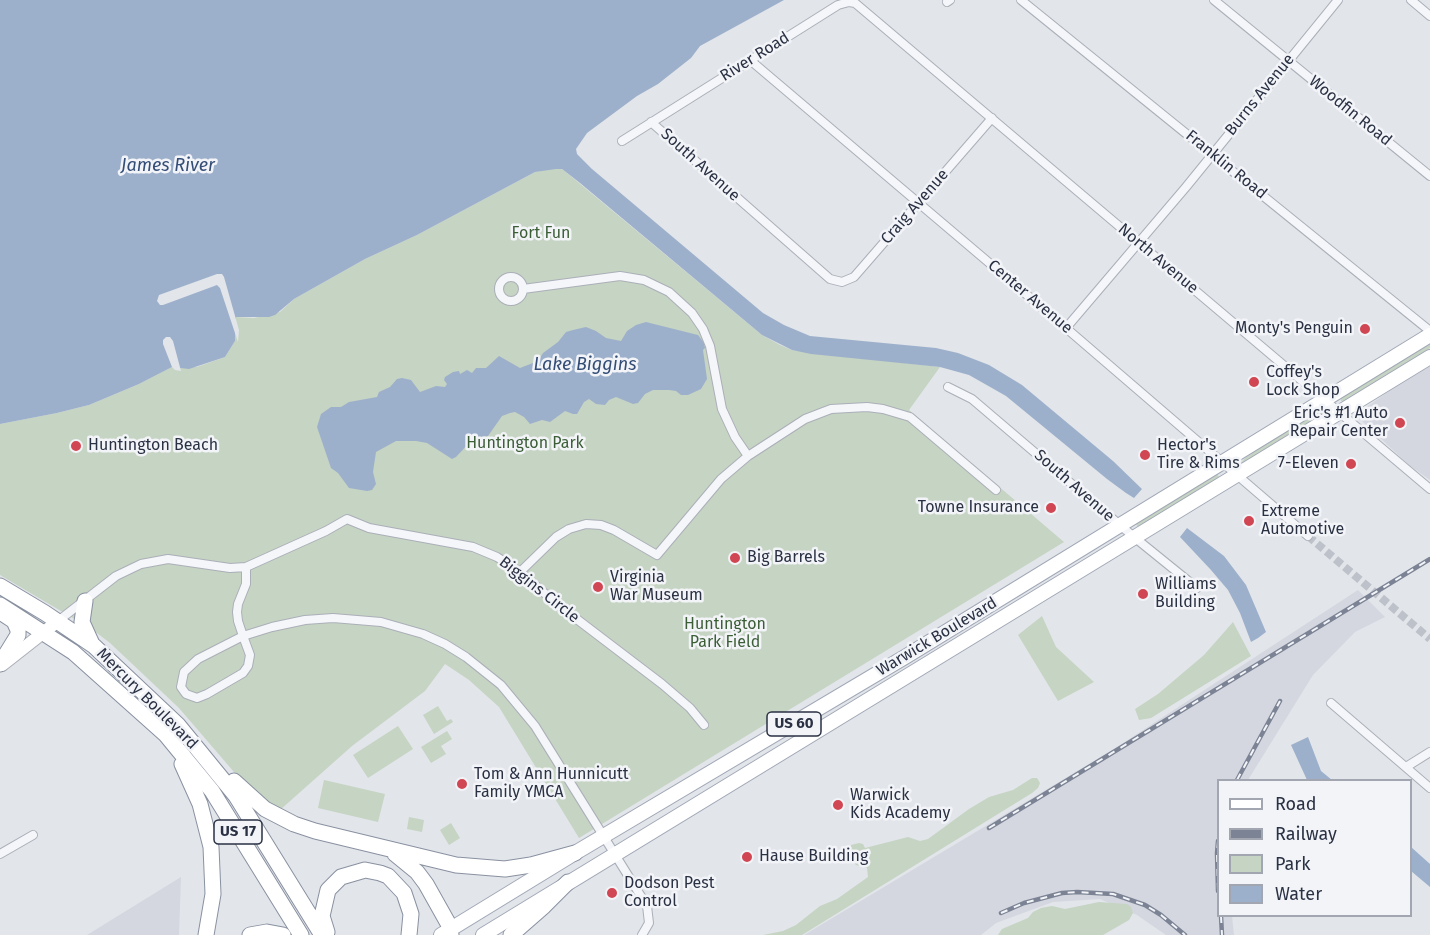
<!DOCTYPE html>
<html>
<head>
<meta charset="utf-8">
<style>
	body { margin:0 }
	#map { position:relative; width:1430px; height:935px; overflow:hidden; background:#e2e5ea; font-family:"Fira Sans",sans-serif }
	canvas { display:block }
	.legend { position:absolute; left:1217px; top:779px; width:195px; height:138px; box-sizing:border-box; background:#f2f4f8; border:2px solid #a2a6b0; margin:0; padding:8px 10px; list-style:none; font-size:18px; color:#2a3143 }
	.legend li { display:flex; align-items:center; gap:12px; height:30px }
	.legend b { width:30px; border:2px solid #a2a6b0 }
</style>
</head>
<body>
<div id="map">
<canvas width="1430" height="935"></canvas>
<ul class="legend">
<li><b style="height:8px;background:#fff"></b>Road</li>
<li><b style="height:8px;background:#7b8394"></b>Railway</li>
<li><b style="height:16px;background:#c6d4c3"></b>Park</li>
<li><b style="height:16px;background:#9db0cb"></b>Water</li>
</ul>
</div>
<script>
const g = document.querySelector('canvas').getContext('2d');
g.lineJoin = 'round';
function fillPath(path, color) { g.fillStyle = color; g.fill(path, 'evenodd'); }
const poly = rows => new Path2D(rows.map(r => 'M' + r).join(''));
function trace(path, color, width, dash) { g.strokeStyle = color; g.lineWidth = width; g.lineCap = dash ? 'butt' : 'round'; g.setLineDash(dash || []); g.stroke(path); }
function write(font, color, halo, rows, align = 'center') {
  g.font = font + ' "Fira Sans",sans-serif'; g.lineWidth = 5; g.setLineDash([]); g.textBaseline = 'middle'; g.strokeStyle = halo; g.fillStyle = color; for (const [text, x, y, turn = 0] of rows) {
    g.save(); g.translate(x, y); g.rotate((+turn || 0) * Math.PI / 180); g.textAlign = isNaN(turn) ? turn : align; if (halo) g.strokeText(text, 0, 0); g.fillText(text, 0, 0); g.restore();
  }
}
const built = poly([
	[1430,366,1430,480,1409,465,1362,421,1361,411,1392,389],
	[1358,590,1385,617,1355,632,1313,675,1248,780,1218,780,1218,916,1232,916,1234,935,1166,935,1137,915,1100,899,1053,902,996,923,981,935,804,935,1114,749],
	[181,877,179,935,87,935]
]);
const green = poly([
	[549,169,562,169,573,178,762,335,780,345,792,350,940,367,909,410,1064,542,579,838,499,707,469,680,445,664,425,691,352,746,280,810,264,800,240,779,179,708,110,643,93,630,0,575,0,424,57,413,89,405,139,384,172,367,197,367,225,357,235,341,236,317,254,318,280,312,294,299,365,259,417,235,535,172],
	[1430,341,1430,348,1383,381,1345,402,1341,401,1341,398],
	[1321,408,1325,409,1325,413,1243,464,1241,463,1245,458],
	[1215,473,1217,474,1219,477,1213,484,1140,527,1137,526,1136,523],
	[1042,616,1056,647,1094,682,1058,701,1018,635],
	[1233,622,1251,656,1151,718,1139,720,1135,709,1158,694,1204,655],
	[438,706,447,721,451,719,453,722,434,734,423,715],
	[398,726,413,749,368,778,353,755],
	[447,731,452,739,441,746,446,754,431,763,421,747],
	[1032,778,1037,778,1040,783,1038,788,1032,793,802,935,763,935,783,931,796,925,820,906,837,899,868,877,867,868,856,865,853,861,850,849,851,845,859,843,863,844,865,848,908,837,920,841,928,839,969,809,989,797,1013,790],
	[324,780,385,794,378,822,318,808],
	[409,817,424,820,422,832,407,829],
	[451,823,460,838,449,845,440,830],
	[1099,902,1127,904,1131,907,1133,913,1129,920,1103,935,998,935,1002,929,1028,918,1033,912,1041,908,1052,906,1065,909]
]);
const water = poly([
	[0,0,784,0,700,46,691,58,658,84,637,96,587,133,576,149,577,154,592,169,763,313,784,325,810,336,936,348,958,353,989,365,1022,385,1113,461,1142,489,1134,498,1126,493,1107,479,1006,396,969,375,940,367,811,354,792,350,762,335,580,183,562,169,556,169,535,172,417,235,365,259,294,299,275,315,269,317,236,317,235,341,225,357,189,369,172,367,139,384,89,405,57,413,0,424],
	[646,322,698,335,704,343,705,348,703,350,707,379,701,389,688,395,681,395,676,391,669,390,653,390,645,394,638,403,633,404,616,397,609,400,605,405,596,404,589,399,584,402,577,414,573,414,565,411,550,422,542,420,530,424,524,417,515,412,510,413,502,416,488,436,479,437,470,442,456,457,452,459,427,443,416,441,396,441,376,452,373,472,376,484,372,490,367,491,349,488,338,473,331,468,317,427,321,414,331,407,341,407,349,402,377,397,379,392,390,387,397,379,402,378,411,380,420,392,436,386,445,387,447,384,444,380,445,377,453,372,459,371,460,374,467,370,472,373,476,368,486,368,499,356,520,368,538,361,543,353,558,342,566,332,573,330,586,327,596,331,606,338,621,341,627,331,636,325],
	[1187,528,1224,556,1246,585,1266,632,1258,638,1251,642,1240,613,1228,590,1211,570,1180,537],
	[1308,737,1321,771,1332,780,1307,780,1291,745],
	[1411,847,1430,864,1430,887,1411,871]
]);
const pier = poly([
	[217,274,222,274,224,277,239,330,238,342,220,288,217,285,163,305,160,305,157,301,159,295],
	[166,337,170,337,173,341,181,371,175,370,172,367,163,344,163,340]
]);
const streetTunnel = poly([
	[1308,536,1430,639]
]);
const street = poly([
	[1021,0,1430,331],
	[1214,0,1430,176],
	[1411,0,1430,16],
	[947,2,950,0],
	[750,60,1066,328,1308,536],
	[651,122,830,279,842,282,854,277,992,118],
	[622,141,838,5,849,2,855,3,1430,489],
	'499 289a12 12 0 1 1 24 0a12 12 0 1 1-24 0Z',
	[523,289,620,276,644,280,669,292,692,313,703,329,710,346,722,409,735,437,748,456],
	[1066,328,1186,187,1338,0],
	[948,387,972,399,1134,537,1197,588],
	[246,567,246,584,238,604,237,612,238,621,243,636,250,655,248,666,243,673,207,694,197,698,186,694,181,687,184,672,198,659,243,636,272,627,305,620,333,618,381,622,423,634,445,644,466,657,501,685,535,726,647,906,649,923,642,935],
	[520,572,556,537,569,529,586,524,601,525,614,530,657,555,721,479,748,456,805,419,831,409,867,407,883,409,910,417,996,490],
	[58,621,116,576,141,564,168,559,230,568,246,567,326,531,347,519,369,528,473,547,497,557,520,572,557,604,662,684,690,708,704,725],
	[1331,703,1430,788],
	[1406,767,1430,752],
	[0,854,33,835]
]);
const secondary = poly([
	[2,665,58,621]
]);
const primary = poly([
	[441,935,575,853,905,657,1430,335],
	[483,935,1430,357]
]);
const highway = poly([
	[0,586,45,613,94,646,178,725,236,796,322,935],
	[85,601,82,622,92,644],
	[0,605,73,652,166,735,212,791,301,935],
	[0,664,18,635,18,630,14,621,2,613],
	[182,764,200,804,211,847,213,894,206,935],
	[234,781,265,809,294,824,315,831,456,865,505,869,531,865,575,853],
	[395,854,417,872,426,884,449,925,451,935],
	[327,932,322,916,328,890,341,877,365,870,380,873,388,876,404,893,411,914,409,935],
	[250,935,267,932,283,935],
	[511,935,544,906,568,882]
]);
const rail = poly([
	[1237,780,1280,701],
	[989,828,1430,559],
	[1218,841,1217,853,1218,891],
	[1001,913,1024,903,1062,893,1077,892,1113,894,1145,905,1161,915,1185,935],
	[1221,916,1222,935]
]);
const markers = [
	[1365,329,6,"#d04652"],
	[1254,382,6,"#d04652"],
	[1400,423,6,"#d04652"],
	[76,446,6,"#d04652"],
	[1145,455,6,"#d04652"],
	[1351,464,6,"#d04652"],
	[1051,508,6,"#d04652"],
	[1249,521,6,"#d04652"],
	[735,558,6,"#d04652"],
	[598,587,6,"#d04652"],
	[1143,594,6,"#d04652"],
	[462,784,6,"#d04652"],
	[838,805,6,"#d04652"],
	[747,857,6,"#d04652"],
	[612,893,6,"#d04652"]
];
const shields = [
	[794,724,54],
	[238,832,48]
];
const shieldNames = [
	["US 60",794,724],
	["US 17",238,832]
];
const streetNames = [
	["River Road",755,57,-32],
	["Burns Avenue",1260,95,-51],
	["Woodfin Road",1350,111,39],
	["South Avenue",700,165,42],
	["Franklin Road",1226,165,39],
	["Craig Avenue",915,207,-49],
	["North Avenue",1158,259,40],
	["Center Avenue",1030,297,40],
	["South Avenue",1074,486,41],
	["Biggins Circle",539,590,38],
	["Warwick Boulevard",937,637,-31],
	["Mercury Boulevard",147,699,45]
];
const parkNames = [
	["Fort Fun",541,234],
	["Huntington Park",525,444],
	["Huntington",725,625],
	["Park Field",725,643]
];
const poiNames = [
	["Monty's Penguin",1353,329,"right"],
	["Coffey's",1266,373],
	["Lock Shop",1266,391],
	["Eric's #1 Auto",1388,414,"right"],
	["Repair Center",1388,432,"right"],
	["Huntington Beach",88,446],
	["Hector's",1157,446],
	["Tire & Rims",1157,464],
	["7-Eleven",1339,464,"right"],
	["Towne Insurance",1039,508,"right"],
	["Extreme",1261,512],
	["Automotive",1261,530],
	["Big Barrels",747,558],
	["Virginia",610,578],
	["War Museum",610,596],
	["Williams",1155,585],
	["Building",1155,603],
	["Tom & Ann Hunnicutt",474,775],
	["Family YMCA",474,793],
	["Warwick",850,796],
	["Kids Academy",850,814],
	["Hause Building",759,857],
	["Dodson Pest",624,884],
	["Control",624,902]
];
const waterNames = [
	["James River",168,166],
	["Lake Biggins",585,365]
];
fillPath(built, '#d4d7df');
fillPath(green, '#c6d4c3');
fillPath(water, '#9db0cb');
fillPath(pier, '#e2e5ea');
trace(streetTunnel, '#bdc1c9', 8, [8, 4]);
trace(street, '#abafb8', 10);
trace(secondary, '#abafb8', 14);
trace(primary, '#a1a8b6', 16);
trace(highway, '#8991a1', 17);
trace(street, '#f5f6f9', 8);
trace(secondary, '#fff', 12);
trace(primary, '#fff', 14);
trace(highway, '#fff', 15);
trace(rail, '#7b8394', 4.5);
trace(rail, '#f2f4f8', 2, [7]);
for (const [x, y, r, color] of markers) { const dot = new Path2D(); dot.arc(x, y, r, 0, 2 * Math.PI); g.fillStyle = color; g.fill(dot); trace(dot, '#f2f4f8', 2); }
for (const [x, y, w] of shields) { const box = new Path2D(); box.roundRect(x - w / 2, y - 12, w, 24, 4.5); g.fillStyle = '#f2f4f8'; g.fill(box); trace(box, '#2a3143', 1.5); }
write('bold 15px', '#2a3143', null, shieldNames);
write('16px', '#2a3143', '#f2f4f8', streetNames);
write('16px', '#3c5e37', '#f2f4f8', parkNames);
write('16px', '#2a3143', '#f2f4f8', poiNames, 'left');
write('italic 18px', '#334d77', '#f2f4f8', waterNames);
</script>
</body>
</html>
